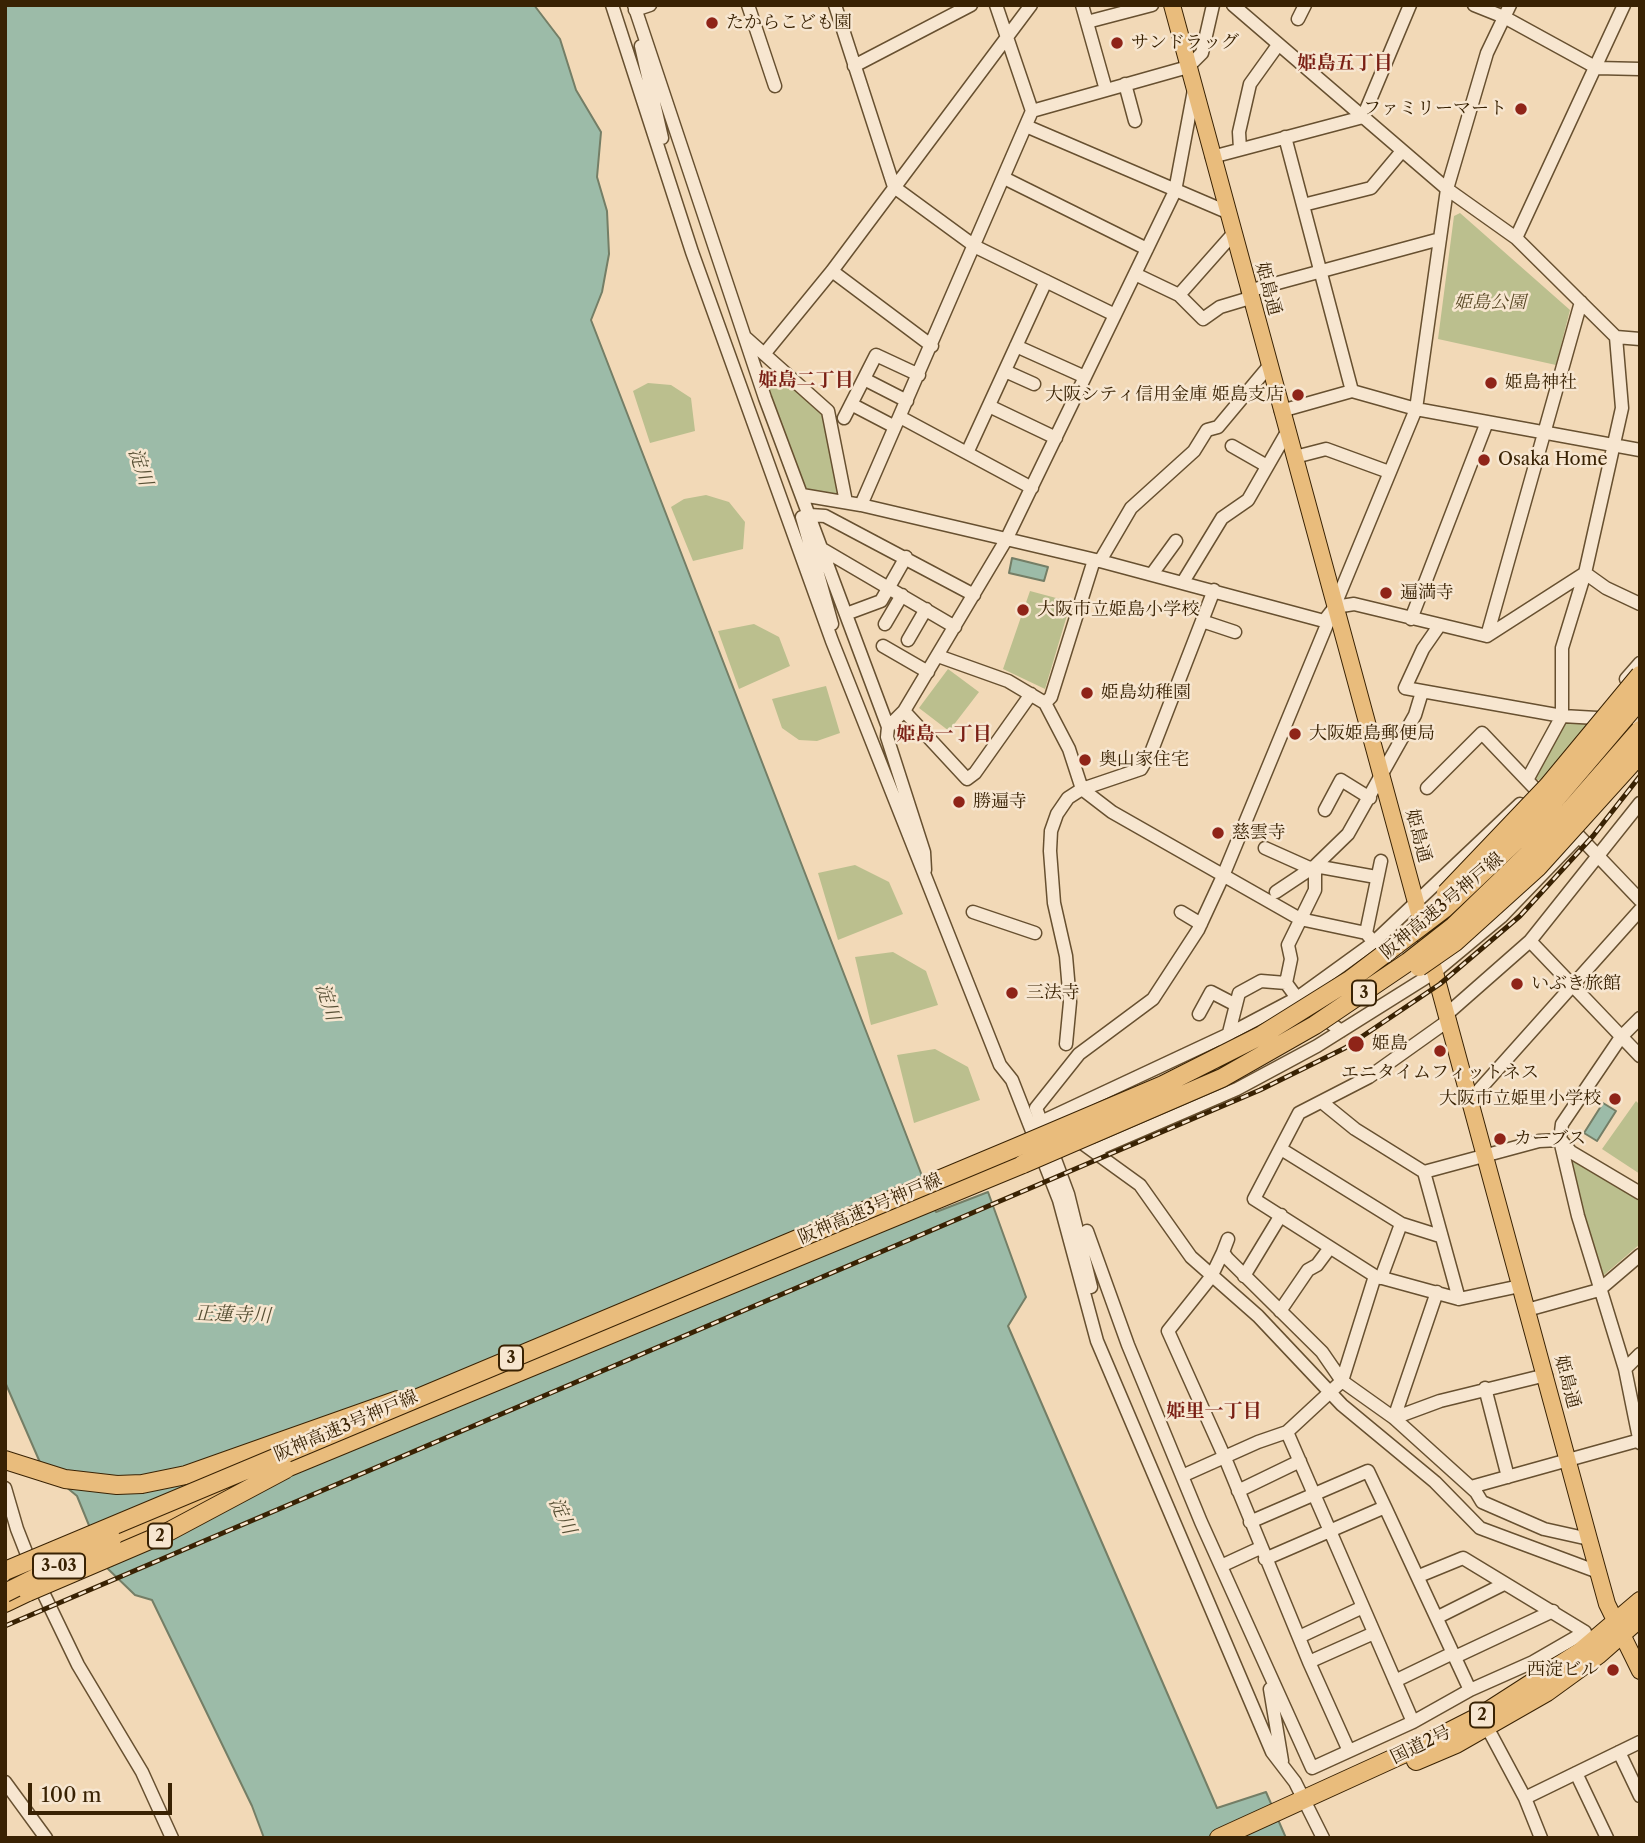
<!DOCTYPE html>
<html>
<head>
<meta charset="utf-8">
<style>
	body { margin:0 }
	#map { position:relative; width:1645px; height:1843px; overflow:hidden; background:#f2d9b7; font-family:"Libre Caslon Text",serif }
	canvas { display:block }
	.frame { position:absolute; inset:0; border:7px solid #392203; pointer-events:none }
	.scale { position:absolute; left:28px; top:1783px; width:144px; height:32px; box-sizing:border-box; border:4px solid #392203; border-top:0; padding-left:9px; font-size:21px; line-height:24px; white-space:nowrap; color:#392203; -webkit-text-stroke:5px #f7e6d0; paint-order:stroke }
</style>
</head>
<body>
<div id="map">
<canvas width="1645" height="1843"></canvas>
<div class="frame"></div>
<div class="scale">100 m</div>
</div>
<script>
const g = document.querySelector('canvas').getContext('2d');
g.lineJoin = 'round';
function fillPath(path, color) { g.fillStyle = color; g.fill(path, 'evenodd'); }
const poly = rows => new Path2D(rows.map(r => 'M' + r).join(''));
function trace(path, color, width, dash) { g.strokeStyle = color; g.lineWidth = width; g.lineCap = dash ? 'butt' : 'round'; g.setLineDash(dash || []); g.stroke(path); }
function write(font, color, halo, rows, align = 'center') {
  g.font = font + ' "Libre Caslon Text","Noto Serif JP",serif'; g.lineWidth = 5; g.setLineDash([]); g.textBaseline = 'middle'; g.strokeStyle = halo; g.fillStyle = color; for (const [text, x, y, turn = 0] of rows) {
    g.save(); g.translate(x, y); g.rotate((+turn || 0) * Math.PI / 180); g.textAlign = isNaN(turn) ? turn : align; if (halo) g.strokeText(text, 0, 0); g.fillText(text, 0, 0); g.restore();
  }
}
const green = poly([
	[1460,213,1570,310,1556,365,1438,339,1454,216],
	[787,379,823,413,840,496,801,490,766,390],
	[648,383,671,385,691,398,695,431,650,443,633,391],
	[706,495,729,502,745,522,743,549,693,561,671,507,684,499],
	[1030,591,1071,602,1045,689,1003,669],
	[754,624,779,637,790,666,739,689,718,631],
	[948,669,979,692,949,731,919,708],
	[826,686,840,733,817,741,799,740,782,728,772,699],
	[1564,719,1591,724,1541,780,1535,780,1534,773],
	[855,865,889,882,903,914,838,940,818,873],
	[893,952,926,971,938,1005,871,1025,855,957],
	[935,1049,968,1067,980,1100,914,1123,897,1055],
	[1636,1101,1640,1105,1640,1174,1602,1149],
	[1566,1156,1640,1198,1640,1244,1604,1275,1599,1274]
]);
const water = poly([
	[5,5,534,5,560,39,576,90,601,132,597,177,607,211,609,254,602,292,591,320,936,1212,988,1192,1026,1297,1008,1326,1217,1808,1266,1792,1286,1838,264,1838,252,1806,152,1600,135,1595,106,1567,77,1496,42,1467,5,1382,5,5],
	[1012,558,1048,567,1044,581,1009,573,1012,558],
	[1603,1103,1616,1111,1597,1141,1584,1133,1603,1103]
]);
const minor = poly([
	[612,5,692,252,832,641,1000,1065,1012,1080,1059,1200,1097,1341,1272,1752,1295,1782,1323,1838],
	[634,5,765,398,888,727,887,737,924,852,925,870],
	[748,5,775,86],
	[835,5,894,187,976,247,1115,315],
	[1082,5,1106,90],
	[1233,5,1447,189,1516,238,1616,337,1640,339],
	[1474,5,1504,17,1597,68,1640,69],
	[635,10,650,5],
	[1298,19,1305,5],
	[1087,22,1152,5],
	[641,46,662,138],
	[854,66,971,5],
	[1125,84,1135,121],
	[1032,111,1188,67,1202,53,1213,5],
	[1026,126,1227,212],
	[1285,137,1352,391,1416,409,1640,450],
	[1240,149,1239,132,1250,84,1278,45],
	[1212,157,1363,117,1410,5],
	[1004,178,1147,249],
	[1303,205,1371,188,1402,151],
	[1516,238,1624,5],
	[832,271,932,346],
	[1135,274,1179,295,1233,234],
	[1248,291,1440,239],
	[1179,295,1203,319,1220,307,1250,298],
	[745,337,828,411,846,502],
	[1016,346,1085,377],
	[765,353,832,271,1031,5],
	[1005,371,1034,384],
	[864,379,907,401],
	[851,404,895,427],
	[989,406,1056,438],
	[1281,411,1352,391],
	[900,417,1032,488],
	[844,418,876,355,919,375],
	[1232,446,1267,466],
	[967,453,1046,281],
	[1295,457,1326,449,1389,472],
	[802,495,861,505,1100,561,1324,621,1335,607,1354,604,1487,636,1585,573,1622,408,1616,337],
	[861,505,1032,111,996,5],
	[810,515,825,516,974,595],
	[802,517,832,624],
	[822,549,955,627],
	[1100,561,1131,508,1194,451,1207,430,1218,427,1269,366],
	[1152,574,1176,541],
	[1183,582,1222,518,1248,500,1287,432],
	[846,614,881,601,906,557],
	[1411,619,1487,422],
	[1202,621,1235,632],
	[885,624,902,595],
	[1439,626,1423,649,1405,688,1562,716,1597,718],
	[1487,636,1581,302],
	[908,640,926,609],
	[883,646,928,672],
	[938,656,1008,681,1045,703,1069,749,1082,789,1112,812,1300,919,1366,933],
	[1626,679,1640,663],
	[1045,703,1051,697,1094,560],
	[904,711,967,779,975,773,1031,694],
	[888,727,904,711,1006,540,1115,315,1175,191,1194,90],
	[1527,780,1562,716,1562,648,1585,573,1606,588,1640,604],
	[1427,788,1482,733,1544,798],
	[1325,810,1341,780,1370,798],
	[1575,832,1640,900],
	[1265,848,1312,869],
	[1276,892,1315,866,1348,834,1415,715,1422,692],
	[973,912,1035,933],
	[1181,912,1201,924],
	[1371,939,1366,933,1381,861],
	[1530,941,1640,1056],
	[1199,1014,1211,992,1236,1005],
	[1447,1014,1530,941,1640,803],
	[1640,1018,1621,1037,1562,1124,1560,1140,1578,1216,1625,1369,1640,1443],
	[1449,1020,1369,1077,1299,1113,1254,1199,1375,1276,1459,1299],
	[1341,1031,1297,998,1286,983,1291,959,1288,945,1315,890,1315,866,1376,877],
	[1066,1044,1070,1002,1066,956,1054,903,1050,851,1051,831,1057,814,1068,798,1082,789,1141,769,1152,750,1214,590],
	[1216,1084,1239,993,1261,981,1286,983],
	[1471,1099,1640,910],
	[1323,1103,1355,1129,1424,1172,1459,1299,1520,1286],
	[1041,1122,1227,1035,1297,998,1373,943,1520,804],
	[1075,1138,1140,1185,1191,1257,1258,1316,1342,1405,1435,1482,1480,1528,1598,1572],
	[1561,1140,1571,1152,1640,1193],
	[1281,1149,1402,1224,1440,1236],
	[1093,1151,1237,1089,1317,1046,1435,972,1501,917,1579,836],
	[1424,1172,1539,1141,1560,1140],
	[1087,1231,1128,1345,1201,1522,1312,1768,1413,1722,1470,1690,1533,1662,1585,1632,1463,1558,1419,1576],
	[1228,1239,1223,1252,1227,1258,1322,1352,1342,1381,1394,1418,1476,1492,1482,1502,1544,1529,1589,1539],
	[1223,1252,1211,1277,1168,1331,1225,1458,1309,1662,1374,1633],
	[1244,1276,1281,1215],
	[1381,1278,1401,1224],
	[1091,1287,1068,1194,1036,1108,1079,1054,1153,999,1198,930,1223,876,1416,409,1447,189,1487,53,1510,5],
	[1527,1310,1599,1290,1640,1255],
	[1280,1311,1308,1270,1317,1265,1329,1249],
	[1625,1369,1640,1354],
	[1485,1388,1508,1477],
	[1394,1418,1440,1401,1546,1375],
	[1394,1418,1437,1292],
	[1287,1432,1413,1722],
	[1182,1476,1258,1442,1287,1432,1342,1381,1375,1276],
	[1471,1487,1640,1440],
	[5,1488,17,1529,37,1580,78,1665,142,1772,172,1838],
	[1238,1491,1300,1461],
	[1250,1522,1368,1471,1385,1507],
	[1265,1559,1385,1507,1470,1690],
	[1221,1566,1260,1548],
	[1438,1617,1504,1584],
	[1299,1637,1363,1607],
	[1455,1657,1553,1611],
	[1309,1662,1349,1751],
	[1395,1681,1453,1653],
	[1270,1689,1282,1761],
	[1487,1727,1525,1798,1541,1838],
	[1619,1752,1640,1796],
	[1576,1773,1607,1838],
	[5,1782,46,1838],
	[1525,1798,1640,1742]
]);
const major = poly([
	[1172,5,1589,1539,1607,1604,1640,1671]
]);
const highway = poly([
	[5,1460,65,1479,117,1485,142,1484,186,1475,398,1400],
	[272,1474,1023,1164],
	[112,1539,230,1491],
	[5,1603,28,1592],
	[1416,1761,1456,1744,1547,1692,1598,1655,1640,1618],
	[1219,1838,1425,1744,1482,1715,1580,1652,1640,1601]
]);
const rail = poly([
	[5,1626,1260,1090,1345,1048,1440,984,1520,916,1593,836,1640,776]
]);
const highwayBridge = poly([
	[1446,893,1548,786,1640,675],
	[1419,967,1455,942,1538,867,1640,754],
	[1023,1164,1222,1078,1315,1025,1408,962,1454,926,1551,832,1640,730],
	[62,1564,112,1539],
	[5,1571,1017,1147,1163,1085,1262,1035,1350,980,1445,908,1538,820,1640,700],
	[28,1592,166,1533,286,1469],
	[5,1593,37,1577]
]);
const markers = [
	[712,23,7,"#8f2418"],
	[1117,43,7,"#8f2418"],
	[1521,109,7,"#8f2418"],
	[1491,383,7,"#8f2418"],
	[1298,395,7,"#8f2418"],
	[1484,460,7,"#8f2418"],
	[1386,593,7,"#8f2418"],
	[1023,610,7,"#8f2418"],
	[1087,693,7,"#8f2418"],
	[1295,734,7,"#8f2418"],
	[1085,760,7,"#8f2418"],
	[959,802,7,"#8f2418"],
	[1218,833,7,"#8f2418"],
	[1517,984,7,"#8f2418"],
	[1012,993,7,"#8f2418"],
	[1356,1044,9,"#8f2418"],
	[1440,1051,7,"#8f2418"],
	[1615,1099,7,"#8f2418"],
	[1500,1139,7,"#8f2418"],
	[1613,1670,7,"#8f2418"]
];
const shields = [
	[1364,993,24],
	[511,1358,24],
	[160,1536,24],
	[59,1566,52],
	[1482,1715,24]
];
const shieldNames = [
	["3",1364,993],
	["3",511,1358],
	["2",160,1536],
	["3-03",59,1566],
	["2",1482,1715]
];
const poiNames = [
	["たからこども園",726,23],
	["サンドラッグ",1131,43],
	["ファミリーマート",1507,109,"right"],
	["姫島神社",1505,383],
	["大阪シティ信用金庫 姫島支店",1284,395,"right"],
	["Osaka Home",1498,460],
	["遍満寺",1400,593],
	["大阪市立姫島小学校",1037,610],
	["姫島幼稚園",1101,693],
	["大阪姫島郵便局",1309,734],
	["奥山家住宅",1099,760],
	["勝遍寺",973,802],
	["慈雲寺",1232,833],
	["いぶき旅館",1531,984],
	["三法寺",1026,993],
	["姫島",1372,1044],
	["エニタイムフィットネス",1440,1073,"center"],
	["大阪市立姫里小学校",1601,1099,"right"],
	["カーブス",1514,1139],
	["西淀ビル",1599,1670,"right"]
];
const streetNames = [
	["姫島通",1268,289,75],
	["姫島通",1418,836,75],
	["阪神高速3号神戸線",1442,906,-40],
	["阪神高速3号神戸線",870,1209,-23],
	["姫島通",1567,1382,75],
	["阪神高速3号神戸線",346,1426,-23],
	["国道2号",1421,1745,-26]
];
const parkNames = [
	["姫島公園",1490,303]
];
const neighbourhoodNames = [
	["姫島五丁目",1345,64],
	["姫島二丁目",806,381],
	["姫島一丁目",944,735],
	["姫里一丁目",1214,1412]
];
const waterNames = [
	["淀川",140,467,71],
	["淀川",327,1002,71],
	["正蓮寺川",233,1315,2],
	["淀川",562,1516,65]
];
fillPath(green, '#bbbf8e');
fillPath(water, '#9cbba8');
trace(water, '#747e66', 2);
trace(minor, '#675030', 15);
trace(major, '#392203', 18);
trace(highway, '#392203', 20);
trace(minor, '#f7e6d0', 12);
trace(major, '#e9bc7c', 16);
trace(highway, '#e9bc7c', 18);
trace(rail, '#392203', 5);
trace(rail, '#f7e6d0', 2.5, [8]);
trace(highwayBridge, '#392203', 20, []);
trace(highwayBridge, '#e9bc7c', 18);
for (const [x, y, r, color] of markers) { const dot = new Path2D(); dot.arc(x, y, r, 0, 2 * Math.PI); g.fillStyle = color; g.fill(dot); trace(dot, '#f7e6d0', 2.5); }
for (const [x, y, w] of shields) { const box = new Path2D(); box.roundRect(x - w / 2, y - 12.5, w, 25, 5); g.fillStyle = '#f7e6d0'; g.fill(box); trace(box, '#392203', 2); }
write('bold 16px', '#392203', null, shieldNames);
write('18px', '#392203', '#f7e6d0', poiNames, 'left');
write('18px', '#392203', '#f7e6d0', streetNames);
write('italic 18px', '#5a4926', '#f7e6d0', parkNames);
write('bold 19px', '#7a1f14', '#f7e6d0', neighbourhoodNames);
write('italic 19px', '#575035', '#f7e6d0', waterNames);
</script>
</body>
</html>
